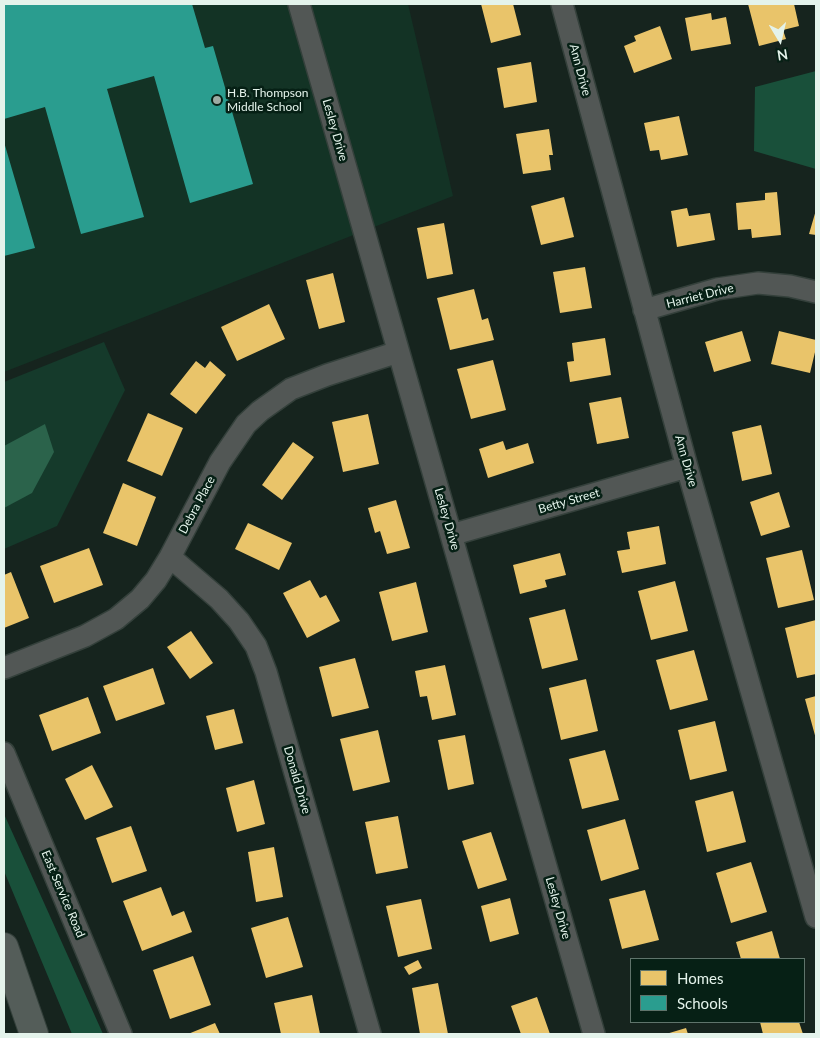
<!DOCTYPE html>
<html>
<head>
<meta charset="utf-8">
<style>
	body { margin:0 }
	#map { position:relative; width:820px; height:1038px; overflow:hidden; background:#16241e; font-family:Lato,sans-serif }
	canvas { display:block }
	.frame { position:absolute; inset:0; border:5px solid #e4f3eb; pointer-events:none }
	.legend { position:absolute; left:630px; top:958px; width:175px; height:65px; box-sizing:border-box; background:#062015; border:1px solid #5f746b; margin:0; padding:6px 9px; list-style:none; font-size:15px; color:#e4f3eb }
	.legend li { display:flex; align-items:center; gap:10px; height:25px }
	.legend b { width:25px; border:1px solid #5f746b }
	.north { position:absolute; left:755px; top:15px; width:50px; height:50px; -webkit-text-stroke:4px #062015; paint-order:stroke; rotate:171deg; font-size:14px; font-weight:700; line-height:20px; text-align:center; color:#e4f3eb }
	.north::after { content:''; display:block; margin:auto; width:18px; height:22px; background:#e4f3eb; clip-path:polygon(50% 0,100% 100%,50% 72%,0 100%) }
</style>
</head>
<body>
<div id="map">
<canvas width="820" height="1038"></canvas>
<div class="frame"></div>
<ul class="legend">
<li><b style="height:14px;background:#e9c46a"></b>Homes</li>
<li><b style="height:14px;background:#2a9d8f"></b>Schools</li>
</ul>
<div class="north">N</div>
</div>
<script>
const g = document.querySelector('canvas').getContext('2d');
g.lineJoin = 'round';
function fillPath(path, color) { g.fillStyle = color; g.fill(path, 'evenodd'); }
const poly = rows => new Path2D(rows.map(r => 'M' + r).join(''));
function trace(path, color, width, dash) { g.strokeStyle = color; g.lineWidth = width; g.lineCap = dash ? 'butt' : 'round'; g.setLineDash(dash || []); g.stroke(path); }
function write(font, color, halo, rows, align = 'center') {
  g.font = font + ' Lato,sans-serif'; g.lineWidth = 5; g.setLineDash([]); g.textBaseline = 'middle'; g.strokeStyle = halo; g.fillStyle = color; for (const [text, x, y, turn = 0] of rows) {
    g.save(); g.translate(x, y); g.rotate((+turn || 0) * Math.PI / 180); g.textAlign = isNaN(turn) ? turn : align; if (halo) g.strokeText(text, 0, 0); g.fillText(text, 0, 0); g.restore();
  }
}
const built = poly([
	[4,4,408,4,453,196,4,372]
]);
const green = poly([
	[104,342,125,390,57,526,4,549,4,382]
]);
const forest = poly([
	[816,71,816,169,754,151,755,87],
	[4,814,99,1025,103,1034,72,1034,4,871]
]);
const water = poly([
	[45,424,54,452,32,493,4,508,4,446]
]);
const homes = poly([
	[481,4,513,4,521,35,491,43],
	[748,4,794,4,799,26,783,30,786,39,759,46],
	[711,13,712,20,726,17,731,44,691,51,685,18],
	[660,26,672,59,634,73,624,46,636,41,634,36],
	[531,62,537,102,504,108,497,68],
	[679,116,688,155,661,160,659,150,650,151,644,123],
	[549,129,553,155,549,155,551,170,523,174,516,134],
	[777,192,781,235,752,238,751,229,738,230,736,203,765,200,765,193],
	[564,197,574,237,541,245,531,206],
	[687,208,689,216,710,213,715,240,677,247,671,211],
	[816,210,816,235,809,234],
	[444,223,453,274,427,279,417,228],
	[585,267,592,308,560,313,553,272],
	[333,273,345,322,319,329,306,280],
	[474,289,482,320,488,318,494,340,450,350,437,298],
	[269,304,285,339,237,361,221,327],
	[742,331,751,361,714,372,705,342],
	[779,331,816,340,816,348,810,373,771,364],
	[605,338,611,375,570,382,567,362,574,361,572,343],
	[493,360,506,410,471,419,457,369],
	[196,361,205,368,210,361,226,375,196,414,170,394],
	[621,397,629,438,597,444,589,403],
	[148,413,183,428,162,476,127,461],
	[368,414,379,464,343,472,332,422],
	[761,425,772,474,742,481,732,432],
	[503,441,506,450,528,443,534,463,488,478,479,449],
	[293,442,314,457,282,500,262,485],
	[123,483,156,497,137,546,103,533],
	[779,492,790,527,761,536,750,502],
	[396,500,410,548,387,554,380,531,375,533,368,508],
	[248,523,292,543,279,570,235,549],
	[659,526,666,564,622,573,617,551,630,549,627,532],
	[89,548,103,585,54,603,40,566],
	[802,550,814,600,778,608,766,558],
	[560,553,566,575,545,580,547,587,520,594,513,565],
	[11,572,29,618,4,628,4,575],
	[310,580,320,598,326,595,340,621,307,638,283,593],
	[675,581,688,631,651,640,638,591],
	[416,582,428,632,392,641,379,592],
	[565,609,578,660,542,669,529,618],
	[816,620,816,674,797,678,785,628],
	[191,631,213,663,190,679,167,647],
	[694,650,708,700,670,710,656,660],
	[355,658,369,708,332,717,319,667],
	[445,665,456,715,432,720,427,696,420,697,415,671],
	[153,668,165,704,116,721,103,686],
	[586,679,598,731,561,740,549,688],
	[816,696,816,739,805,699],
	[88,697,101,733,52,751,39,715],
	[234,709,243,743,215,750,206,716],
	[715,721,727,771,690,780,678,730],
	[378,730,390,782,353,791,340,739],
	[465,735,474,784,448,790,438,740],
	[605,750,619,800,582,809,569,759],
	[92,765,113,807,85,820,65,779],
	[254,780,265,824,237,832,226,788],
	[733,791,746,842,707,852,695,801],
	[398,816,408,868,376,874,365,822],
	[625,819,639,869,601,881,587,830],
	[131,826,147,871,112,883,96,838],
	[491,832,507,880,478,889,462,841],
	[274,847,283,897,256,902,248,852],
	[751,862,767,912,731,923,716,873],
	[161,887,172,916,184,911,192,932,142,951,123,901],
	[645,890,659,940,622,949,609,899],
	[510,898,519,934,490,942,481,906],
	[421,899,432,949,398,957,386,906],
	[288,917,303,967,266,978,251,928],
	[772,931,780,959,741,959,736,942],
	[193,956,211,1005,170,1019,153,970],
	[418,960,422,968,409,975,404,967],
	[438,983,448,1034,420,1034,412,988],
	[312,995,320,1034,281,1034,274,1003],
	[537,997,550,1034,521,1034,511,1006],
	[760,1022,799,1022,803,1034,763,1034],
	[215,1023,220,1034,188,1034],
	[686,1028,688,1034,666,1034]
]);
const schools = poly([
	[4,4,192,4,205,48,213,46,253,184,190,203,154,76,107,89,144,217,81,234,45,107,4,119],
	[4,142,35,248,4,256]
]);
const street = poly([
	[299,4,594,1034],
	[562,4,687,467,816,917],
	[644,310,717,289,758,283,790,286,816,292],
	[451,535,687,467],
	[170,557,219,599,239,621,256,646,266,672,370,1034],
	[4,668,85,636,116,619,140,599,156,580,170,557,220,462,246,424,260,411,291,389,327,375,398,352],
	[4,753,121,1034]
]);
const highway = poly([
	[4,947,34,1034]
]);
const markers = [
	[217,100,5,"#9caba3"]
];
const streetNames = [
	["Ann Drive",580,70,75],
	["Lesley Drive",335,130,74],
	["Harriet Drive",700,296,-14],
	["Ann Drive",686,461,74],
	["Betty Street",569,501,-16],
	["Debra Place",197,505,-62],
	["Lesley Drive",447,519,74],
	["Donald Drive",297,780,74],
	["East Service Road",63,894,67],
	["Lesley Drive",558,908,74]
];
const poiNames = [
	["H.B. Thompson",227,93],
	["Middle School",227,107]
];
fillPath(built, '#133325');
fillPath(green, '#153a2b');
fillPath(forest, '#19503a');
fillPath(water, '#2b634b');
fillPath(homes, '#e9c46a');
fillPath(schools, '#2a9d8f');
trace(street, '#34403b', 24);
trace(highway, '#34403b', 30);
trace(street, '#525755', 21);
trace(highway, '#545d59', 28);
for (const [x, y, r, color] of markers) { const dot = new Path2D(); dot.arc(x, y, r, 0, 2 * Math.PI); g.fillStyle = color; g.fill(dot); trace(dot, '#062015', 2); }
write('12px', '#e4f3eb', '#062015', streetNames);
write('12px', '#e4f3eb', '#062015', poiNames, 'left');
</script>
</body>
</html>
